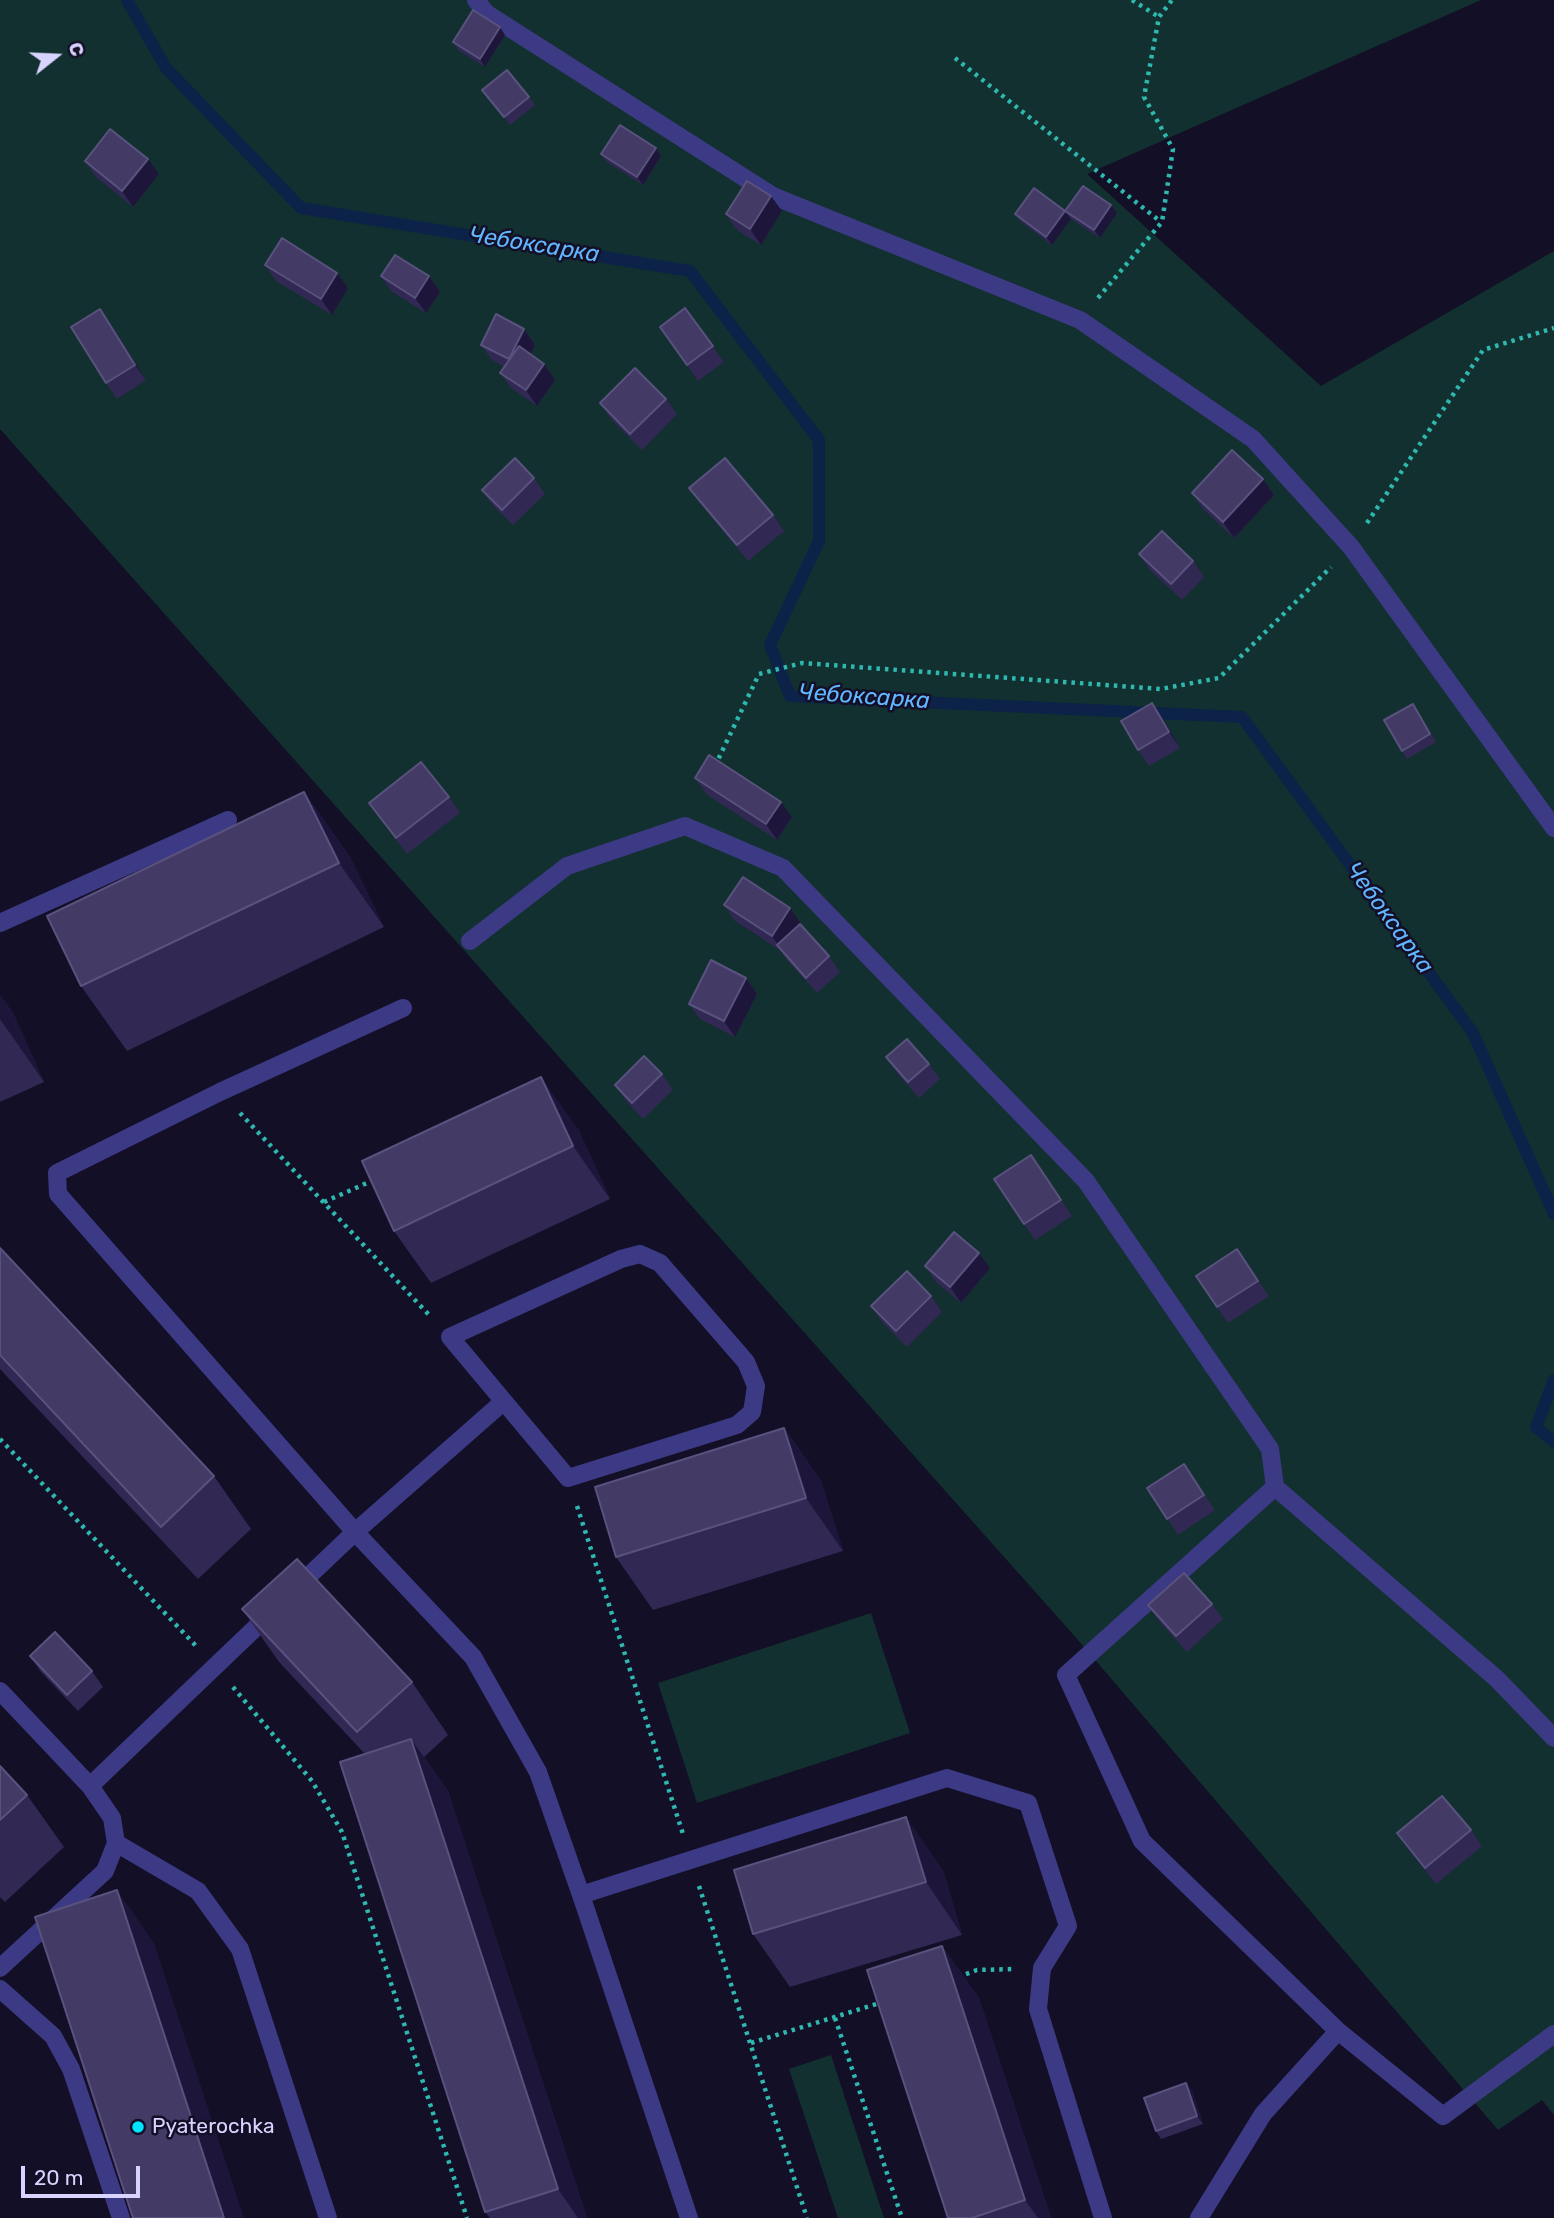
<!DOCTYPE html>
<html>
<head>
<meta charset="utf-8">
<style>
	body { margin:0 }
	#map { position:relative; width:1554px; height:2218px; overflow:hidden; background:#130f26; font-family:Rubik,sans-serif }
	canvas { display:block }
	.north { position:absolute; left:21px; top:21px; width:70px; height:70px; -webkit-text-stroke:5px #130f26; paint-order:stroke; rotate:72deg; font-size:19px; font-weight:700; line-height:28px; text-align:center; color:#d9d4ff }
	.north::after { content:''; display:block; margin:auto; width:24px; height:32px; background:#d9d4ff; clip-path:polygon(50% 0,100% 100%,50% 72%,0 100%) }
	.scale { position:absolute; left:21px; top:2166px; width:119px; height:32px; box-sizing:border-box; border:4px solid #d9d4ff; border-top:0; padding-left:9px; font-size:21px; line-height:24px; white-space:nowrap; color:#d9d4ff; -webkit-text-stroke:5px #130f26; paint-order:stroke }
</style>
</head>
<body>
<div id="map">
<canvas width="1554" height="2218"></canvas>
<div class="north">С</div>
<div class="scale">20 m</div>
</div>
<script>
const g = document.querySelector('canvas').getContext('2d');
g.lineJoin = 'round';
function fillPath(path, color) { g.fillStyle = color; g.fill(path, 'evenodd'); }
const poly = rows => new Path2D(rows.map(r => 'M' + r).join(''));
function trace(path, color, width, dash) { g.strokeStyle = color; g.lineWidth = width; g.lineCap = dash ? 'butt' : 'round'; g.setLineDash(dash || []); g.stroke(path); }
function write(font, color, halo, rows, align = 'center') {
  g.font = font + ' Rubik,sans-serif'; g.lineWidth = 5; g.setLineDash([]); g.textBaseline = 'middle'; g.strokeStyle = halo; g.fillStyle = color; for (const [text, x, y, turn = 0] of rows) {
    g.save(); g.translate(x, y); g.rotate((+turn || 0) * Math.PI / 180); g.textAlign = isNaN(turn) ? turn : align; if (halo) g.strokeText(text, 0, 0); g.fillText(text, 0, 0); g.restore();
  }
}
const green = poly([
	[0,0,1481,0,1087,174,1321,386,1554,251,1554,2115,1542,2100,1498,2130,1078,1640,0,429],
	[871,1613,910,1733,697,1803,658,1683],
	[831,2055,884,2218,838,2218,789,2069]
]);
const stream = poly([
	[127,0,166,68,301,208,690,271,819,440,819,541,770,645,790,696,1242,717,1473,1033,1554,1214],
	[1554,1380,1536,1427,1554,1442]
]);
const path = poly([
	[1132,0,1159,17],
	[955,58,1161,222],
	[1098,298,1162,222,1173,149,1144,97,1159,17,1172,0],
	[1367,523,1483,350,1554,328],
	[715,766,759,674,802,663,1161,689,1219,678,1331,567],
	[240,1113,430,1316],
	[324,1202,376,1179],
	[0,1439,197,1647],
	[577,1506,683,1834],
	[233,1687,312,1781,342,1832,467,2218],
	[699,1886,807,2218],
	[958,1977,977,1970,1015,1969],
	[835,2018,902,2218],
	[751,2043,883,2002]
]);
const minor = poly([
	[476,0,486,13,773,196,1080,320,1253,439,1351,547,1554,828],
	[0,923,228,820],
	[470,941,567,866,685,826,783,868,1086,1181,1270,1449,1275,1487,1066,1675,1142,1841,1338,2031,1443,2116,1554,2034],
	[403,1008,220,1092,57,1173,58,1194,355,1532,473,1657,538,1772,581,1895],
	[640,1254,660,1263,746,1362,756,1386,752,1412,737,1425,568,1478,450,1337,621,1259,640,1254],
	[1275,1487,1497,1679,1554,1738],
	[295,1589,355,1532,503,1402],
	[0,1691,90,1786],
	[116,1843,198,1891,240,1949,328,2218],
	[0,1968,105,1871,116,1843,112,1818,90,1786,273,1611],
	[0,1989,53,2036,71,2069,121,2218],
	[689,2218,581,1895,947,1778,1028,1803,1068,1926,1042,1968,1038,2009,1103,2218],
	[1199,2218,1263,2114,1338,2031]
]);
const wall = poly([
	[505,35,485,67,458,50,453,42],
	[482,90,529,97,535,105,510,125],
	[656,148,661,156,643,185,607,162,601,154],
	[85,161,159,174,133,207,96,177],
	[1111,205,1117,213,1100,238,1071,219,1052,245,1021,222,1015,214,1065,211],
	[782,211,761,245,737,230,726,214],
	[265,265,348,288,332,315,276,281],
	[381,276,429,276,440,292,426,313,392,292],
	[685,308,724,362,698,381,660,327],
	[111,325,146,380,117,399,106,383],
	[524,329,535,345,530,354,555,380,537,406,511,388,500,373,505,367,492,360,481,345],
	[666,399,677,414,642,450,611,419,600,403],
	[534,478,545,494,513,525,493,506,482,490],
	[1263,479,1274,495,1234,538,1203,509,1192,493],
	[689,488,773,515,784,531,748,561,700,503],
	[1139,554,1193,561,1204,577,1182,600,1150,570],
	[1152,703,1163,719,1180,748,1149,766,1138,750],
	[1418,712,1436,742,1407,759,1402,751],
	[695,778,792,817,777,840,706,794],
	[304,792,350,857,384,927,127,1051,81,986],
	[449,797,460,813,407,854,369,803],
	[724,905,801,924,829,956,840,972,817,993,788,961,780,950,735,921],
	[746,978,757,994,735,1037,700,1019,689,1004],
	[0,995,13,1013,44,1082,0,1102],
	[886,1057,929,1064,940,1079,919,1098,897,1073],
	[662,1074,673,1090,643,1119,626,1101,615,1085],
	[578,1129,610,1199,431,1283,394,1231],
	[1042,1171,1072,1216,1035,1240,1024,1224],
	[0,1248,214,1476,251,1529,198,1579,0,1369],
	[1237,1249,1269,1296,1228,1323,1217,1307],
	[925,1266,990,1268,961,1303,936,1282],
	[931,1296,942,1312,907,1347,882,1322,871,1306],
	[784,1428,821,1481,843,1551,653,1610,616,1557],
	[1195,1480,1215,1510,1178,1535,1147,1488],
	[1212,1604,1223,1619,1187,1652,1159,1621,1148,1605],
	[242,1609,412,1682,448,1735,424,1757,448,1791,587,2218,490,2218,485,2212,365,1754,279,1662],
	[30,1656,92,1671,103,1687,78,1711,41,1672],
	[0,1766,27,1795,64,1847,5,1902,0,1897],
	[1471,1830,1482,1846,1436,1884,1408,1849,1397,1833],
	[943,1870,962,1935,790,1987,753,1934],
	[942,1946,979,1998,1051,2218,948,2218],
	[1186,2083,1192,2091,1203,2124,1161,2139,1156,2131]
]);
const shadedWall = poly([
	[500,27,505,35,485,67,480,59],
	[656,148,661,156,643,185,637,177],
	[148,159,159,174,133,207,122,191],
	[771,196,782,211,761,245,750,229],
	[1111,205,1117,213,1100,238,1094,230],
	[1065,211,1071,219,1052,245,1046,237],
	[337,273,348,288,332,315,321,299],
	[429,276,440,292,426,313,415,298],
	[100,309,111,325,146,380,135,365],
	[524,329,535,345,520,374,509,359],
	[544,364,555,380,537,406,526,390],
	[1263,479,1274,495,1234,538,1223,522],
	[1152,703,1163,719,1180,748,1169,732],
	[304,792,350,857,384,927,339,863],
	[781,802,792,817,777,840,766,824],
	[790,908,801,924,783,952,772,936],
	[746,978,757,994,735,1037,724,1021],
	[0,995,13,1013,44,1082,0,1019],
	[541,1077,578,1129,610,1199,573,1146],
	[979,1253,990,1268,961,1303,950,1287],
	[784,1428,821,1481,843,1551,806,1498],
	[411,1739,448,1791,587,2218,578,2218,558,2189],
	[906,1817,943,1870,962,1935,926,1882],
	[117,1890,154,1943,244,2218,224,2218],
	[942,1946,979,1998,1051,2218,1038,2218,1025,2200],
	[1186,2083,1192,2091,1203,2124,1197,2116]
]);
const building = poly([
	[473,10,500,27,480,59,453,42,473,10],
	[507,70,529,97,504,117,482,90,507,70],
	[620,125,656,148,637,177,601,154,620,125],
	[110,129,148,159,122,191,85,161,110,129],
	[747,181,771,196,750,229,726,214,747,181],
	[1083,186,1111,205,1094,230,1065,211,1083,186],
	[1034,188,1065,211,1046,237,1015,214,1034,188],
	[282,238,337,273,321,299,265,265,282,238],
	[395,255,429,276,415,298,381,276,395,255],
	[685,308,713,346,687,365,660,327,685,308],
	[100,309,135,365,106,383,71,327,100,309],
	[496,314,524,329,509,359,481,345,496,314],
	[519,346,544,364,526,390,500,373,519,346],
	[635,368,666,399,630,434,600,403,635,368],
	[1232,450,1263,479,1223,522,1192,493,1232,450],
	[515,458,534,478,502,510,482,490,515,458],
	[725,458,773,515,737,545,689,488,725,458],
	[1162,531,1193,561,1171,584,1139,554,1162,531],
	[1152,703,1169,732,1138,750,1121,721,1152,703],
	[1413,704,1430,734,1402,751,1384,720,1413,704],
	[709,755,781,802,766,824,695,778,709,755],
	[421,762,449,797,396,838,369,803,421,762],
	[304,792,339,863,81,986,47,916,304,792],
	[743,877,790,908,772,936,724,905,743,877],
	[800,924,829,956,806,978,777,945,800,924],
	[711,960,746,978,724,1021,689,1004,711,960],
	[907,1039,929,1064,908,1082,886,1057,907,1039],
	[644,1056,662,1074,632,1103,615,1085,644,1056],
	[541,1077,573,1146,394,1231,362,1161,541,1077],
	[1031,1155,1061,1200,1024,1224,994,1179,1031,1155],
	[954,1232,979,1253,950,1287,925,1266,954,1232],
	[0,1248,214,1476,161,1527,0,1355,0,1248],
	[1237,1249,1258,1281,1217,1307,1196,1276,1237,1249],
	[907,1271,931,1296,896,1331,871,1306,907,1271],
	[784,1428,806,1498,616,1557,595,1487,784,1428],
	[1184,1464,1204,1495,1167,1519,1147,1488,1184,1464],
	[297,1559,412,1682,357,1732,242,1609,297,1559],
	[1184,1573,1212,1604,1176,1636,1148,1605,1184,1573],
	[55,1632,92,1671,67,1695,30,1656,55,1632],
	[411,1739,558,2189,485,2212,340,1762,411,1739],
	[0,1766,27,1795,0,1820,0,1766],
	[1442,1796,1471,1830,1425,1868,1397,1833,1442,1796],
	[906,1817,926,1882,753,1934,734,1870,906,1817],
	[117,1890,224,2218,133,2218,35,1917,117,1890],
	[942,1946,1025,2200,972,2218,948,2218,867,1970,942,1946],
	[1186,2083,1197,2116,1156,2131,1144,2098,1186,2083]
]);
const markers = [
	[138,2127,7,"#00e5ff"]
];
const poiNames = [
	["Pyaterochka",152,2127]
];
const waterNames = [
	["Чебоксарка",534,245,9],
	["Чебоксарка",864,697,4],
	["Чебоксарка",1389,918,54]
];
fillPath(green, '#12302f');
trace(stream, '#0c2248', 12);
trace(path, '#2fb8b0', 4.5, [3.5, 5]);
trace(minor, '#3d3a85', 18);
fillPath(wall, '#312854');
fillPath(shadedWall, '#1d163a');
fillPath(building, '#433a66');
trace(building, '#5a527e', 2);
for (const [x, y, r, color] of markers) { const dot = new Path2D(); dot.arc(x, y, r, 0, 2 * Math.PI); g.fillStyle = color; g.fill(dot); trace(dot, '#130f26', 2.5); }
write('21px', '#d9d4ff', '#130f26', poiNames, 'left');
write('italic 23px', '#62b6ff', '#130f26', waterNames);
</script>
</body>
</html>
